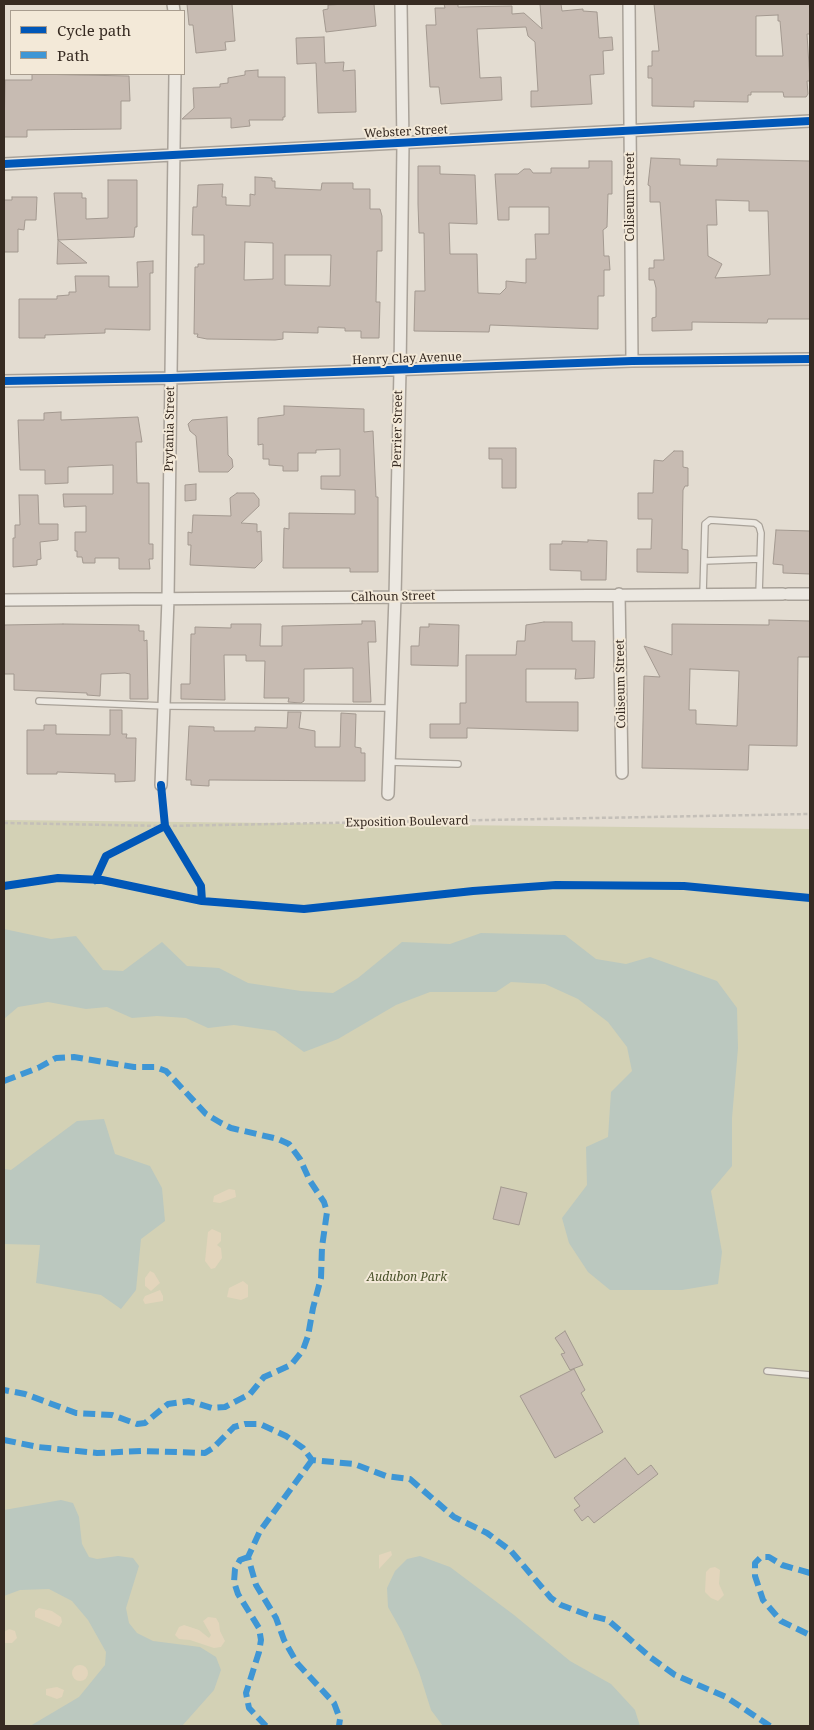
<!DOCTYPE html>
<html>
<head>
<meta charset="utf-8">
<style>
	body { margin:0 }
	#map { position:relative; width:814px; height:1730px; overflow:hidden; background:#e3dcd1; font-family:"Noto Serif",serif }
	canvas { display:block }
	.frame { position:absolute; inset:0; border:5px solid #372b22; pointer-events:none }
	.legend { position:absolute; left:10px; top:10px; width:175px; height:65px; box-sizing:border-box; background:#f3e9d8; border:1px solid #a89d8f; margin:0; padding:6px 9px; list-style:none; font-size:15px; color:#372b22 }
	.legend li { display:flex; align-items:center; gap:10px; height:25px }
	.legend b { width:25px; border:1px solid #a89d8f }
</style>
</head>
<body>
<div id="map">
<canvas width="814" height="1730"></canvas>
<div class="frame"></div>
<ul class="legend">
<li><b style="height:6px;background:#0057b8"></b>Cycle path</li>
<li><b style="height:6px;background:#3e96d5"></b>Path</li>
</ul>
</div>
<script>
const g = document.querySelector('canvas').getContext('2d');
g.lineJoin = 'round';
function fillPath(path, color) { g.fillStyle = color; g.fill(path, 'evenodd'); }
const poly = rows => new Path2D(rows.map(r => 'M' + r).join(''));
function trace(path, color, width, dash) { g.strokeStyle = color; g.lineWidth = width; g.lineCap = dash ? 'butt' : 'round'; g.setLineDash(dash || []); g.stroke(path); }
function write(font, color, halo, rows, align = 'center') {
  g.font = font + ' "Noto Serif",serif'; g.lineWidth = 4; g.setLineDash([]); g.textBaseline = 'middle'; g.strokeStyle = halo; g.fillStyle = color; for (const [text, x, y, turn = 0] of rows) {
    g.save(); g.translate(x, y); g.rotate((+turn || 0) * Math.PI / 180); g.textAlign = isNaN(turn) ? turn : align; if (halo) g.strokeText(text, 0, 0); g.fillText(text, 0, 0); g.restore();
  }
}
const green = poly([
	[4,820,810,829,810,1726,4,1726]
]);
const sand = poly([
	[229,1189,235,1190,236,1197,220,1203,213,1202,214,1196],
	[212,1229,221,1233,221,1241,217,1245,221,1248,222,1258,215,1268,211,1269,205,1261,208,1232],
	[150,1271,154,1273,160,1283,151,1291,145,1286,145,1278],
	[243,1281,248,1285,248,1297,241,1300,227,1297,229,1288],
	[160,1290,163,1296,163,1301,145,1304,143,1300,145,1296],
	[391,1551,392,1555,379,1569,379,1555],
	[715,1567,720,1570,719,1584,724,1595,718,1601,711,1598,705,1592,706,1572,710,1568],
	[39,1608,52,1611,61,1617,62,1622,59,1627,35,1617,35,1611],
	[208,1617,216,1618,219,1623,220,1631,225,1641,221,1647,214,1648,190,1640,179,1639,175,1635,179,1627,184,1625,199,1630,209,1638,211,1635,203,1621],
	[9,1629,15,1631,17,1638,12,1643,4,1643,4,1632],
	'72 1673a8 8 0 1 1 16 0a8 8 0 1 1-16 0Z',
	[57,1687,64,1690,62,1697,57,1699,46,1695,46,1689]
]);
const water = poly([
	[4,929,51,939,76,936,103,970,123,971,162,942,187,966,219,968,248,983,301,991,333,993,358,978,402,942,450,944,481,933,565,935,596,959,626,964,650,957,717,981,737,1008,738,1048,732,1118,732,1166,711,1191,722,1252,718,1284,682,1290,610,1290,588,1272,569,1243,562,1218,587,1185,586,1147,608,1137,611,1092,632,1071,627,1047,608,1022,578,999,545,984,511,982,496,992,430,992,396,1005,338,1039,304,1052,275,1031,234,1025,208,1028,186,1018,157,1016,132,1018,107,1007,86,1009,48,1002,18,1007,4,1019],
	[104,1119,115,1154,150,1166,162,1188,165,1221,141,1239,136,1290,121,1309,101,1295,36,1283,40,1245,4,1244,4,1169,11,1170,77,1121],
	[61,1500,73,1503,79,1517,82,1544,89,1557,97,1559,118,1556,133,1558,139,1566,126,1608,129,1623,137,1633,153,1641,200,1647,216,1657,221,1670,214,1690,182,1726,30,1726,79,1697,105,1665,106,1652,88,1620,72,1601,49,1589,20,1590,4,1596,4,1510],
	[420,1556,450,1567,514,1615,570,1661,611,1684,635,1710,640,1726,443,1726,431,1710,419,1672,402,1632,388,1607,387,1588,395,1571,407,1559]
]);
const building = poly([
	[187,4,232,4,235,41,225,42,226,50,196,53,193,25,189,25,187,4],
	[347,4,374,4,376,26,326,32,323,10,328,9,328,5,347,4],
	[444,4,458,4,458,7,512,6,512,14,524,13,542,29,540,4,561,4,562,11,583,9,583,11,597,12,599,38,612,37,613,50,603,51,604,74,590,75,592,104,531,107,531,91,538,91,535,42,528,36,526,27,477,29,480,78,501,77,502,100,441,104,439,87,430,87,426,25,436,25,435,8,445,8,444,4],
	[654,4,810,4,810,34,807,34,810,81,807,81,808,94,806,97,784,97,783,92,751,92,751,95,748,95,748,102,694,101,694,107,652,106,652,78,648,78,648,66,652,66,652,51,659,51,654,4],
	[778,15,778,21,780,21,783,56,756,56,756,16,778,15],
	[324,37,325,63,344,62,343,71,355,70,356,112,318,113,316,63,297,64,296,38,324,37],
	[258,70,258,77,285,77,285,117,283,117,283,120,249,120,250,126,231,128,231,118,182,119,194,108,193,88,220,87,220,84,228,83,228,78,245,75,245,71,258,70],
	[32,74,129,76,130,101,121,101,121,129,27,130,27,137,4,137,5,80,32,80,32,74],
	[651,158,680,159,680,165,717,166,717,159,810,161,810,319,768,319,767,323,692,322,692,330,652,331,652,318,656,317,656,288,654,280,649,280,649,268,654,268,654,260,664,260,660,202,650,202,650,186,648,185,651,158],
	[716,200,749,201,749,211,768,211,770,275,715,278,722,264,708,256,707,225,717,225,716,200],
	[589,161,612,161,612,194,608,194,607,227,603,230,604,256,609,256,610,270,604,270,604,296,598,296,598,329,490,325,489,332,414,331,415,291,425,291,424,233,419,233,418,204,418,166,440,166,440,174,475,175,477,224,449,223,450,254,477,254,478,293,500,294,506,288,506,281,526,283,526,259,536,259,535,234,549,234,549,207,509,207,509,220,498,220,495,174,518,174,524,169,530,169,533,173,551,173,551,168,589,168,589,161],
	[255,177,272,178,272,181,275,181,275,188,321,190,322,183,353,183,353,189,370,189,370,209,380,209,382,216,382,251,377,251,376,302,380,302,379,338,361,338,361,331,345,331,345,328,318,327,318,333,283,332,283,339,275,340,207,339,197,337,198,334,194,334,195,267,198,267,198,264,204,264,204,235,192,235,193,207,197,207,198,185,223,184,222,197,226,197,226,205,250,206,250,194,255,195,255,177],
	[245,242,273,243,273,279,244,280,245,242],
	[285,255,331,255,330,286,285,285,285,255],
	[108,180,137,180,137,227,135,227,134,237,58,240,54,193,82,193,82,198,86,198,86,219,108,218,108,180],
	[12,197,37,197,36,220,25,220,24,230,18,229,18,252,4,252,4,200,12,200,12,197],
	[58,240,87,263,57,264,58,240],
	[153,261,153,273,150,273,150,330,105,329,105,333,45,335,45,338,19,338,19,299,57,299,57,296,69,295,69,292,76,292,75,276,109,276,109,287,138,287,137,262,153,261],
	[284,406,364,409,364,432,373,431,376,497,378,497,378,572,350,572,350,568,283,568,284,528,289,529,289,513,355,514,355,490,321,489,321,476,340,476,340,449,316,450,316,453,298,453,298,471,283,471,283,466,269,465,269,459,263,459,263,444,258,445,258,418,284,415,284,406],
	[61,412,61,420,138,417,142,442,136,442,137,483,149,483,149,544,153,544,153,559,149,559,150,569,119,569,119,558,95,558,95,563,83,563,82,557,77,557,77,551,75,551,75,532,86,532,86,506,64,507,63,494,113,494,113,465,68,467,68,483,45,484,45,470,20,470,18,420,44,420,44,413,61,412],
	[227,417,228,455,232,459,233,467,228,472,199,472,196,436,190,431,188,424,192,420,227,417],
	[489,448,516,448,516,488,502,488,502,459,489,459,489,448],
	[674,451,683,451,683,467,688,468,688,486,685,486,683,490,682,549,688,550,688,573,637,572,637,549,651,549,652,519,638,519,638,493,653,493,654,460,663,461,674,451],
	[196,484,196,500,185,501,185,485,196,484],
	[237,493,254,493,259,499,259,506,241,523,257,524,257,532,261,531,262,561,255,568,190,565,191,545,188,545,188,532,192,533,193,515,231,516,230,498,237,493],
	[19,495,38,495,39,524,58,524,58,540,40,542,41,559,37,560,37,565,13,567,13,538,15,538,15,525,20,525,19,495],
	[776,530,810,531,810,574,783,573,783,565,773,564,776,530],
	[588,540,607,541,606,580,581,580,581,571,550,570,550,544,562,544,562,541,588,542,588,540],
	[769,620,810,621,810,657,798,657,797,746,749,745,748,770,642,768,644,676,660,677,644,646,672,655,672,624,769,625,769,620],
	[690,669,739,671,737,726,696,724,696,710,689,710,690,669],
	[362,621,375,621,376,642,368,642,371,702,353,702,353,668,304,669,304,701,301,703,288,702,289,698,264,698,265,661,246,661,246,655,224,655,225,700,181,699,181,684,190,684,191,634,195,634,195,627,231,628,231,624,261,624,260,646,282,646,282,626,362,624,362,621],
	[544,622,572,622,572,641,595,641,594,678,575,679,576,669,526,669,526,702,578,702,578,731,467,728,467,738,430,738,430,724,460,724,460,703,466,703,466,655,516,655,517,641,525,641,526,625,544,622],
	[63,624,139,625,139,631,144,631,144,641,147,640,148,699,130,699,130,674,125,673,101,674,100,696,87,695,87,693,14,690,14,674,4,674,4,625,63,624],
	[429,624,459,625,458,666,411,665,411,646,419,646,420,627,429,627,429,624],
	[110,710,122,710,122,734,127,734,126,738,136,738,135,781,115,782,115,774,57,772,57,774,27,774,27,730,44,730,44,725,56,725,56,734,110,735,110,710],
	[288,712,301,712,299,728,315,731,315,747,340,747,341,713,356,714,355,747,361,748,361,753,365,753,365,781,214,780,209,780,209,786,191,785,191,780,186,780,189,726,214,727,214,731,255,731,255,727,287,728,288,712],
	[501,1187,527,1193,519,1225,493,1219,501,1187],
	[565,1331,583,1365,570,1370,561,1354,565,1353,555,1338,565,1331],
	[574,1369,585,1390,581,1393,603,1432,555,1458,520,1396,574,1369],
	[625,1458,638,1475,651,1465,658,1474,594,1523,588,1516,582,1521,574,1510,580,1506,574,1498,625,1458]
]);
const path = poly([
	[4,823,165,826,810,814]
]);
const lane = poly([
	[704,561,760,559],
	[703,594,705,524,710,520,755,523,759,526,761,533,759,594],
	[39,701,166,706,391,708],
	[389,762,458,764],
	[767,1371,810,1375]
]);
const street = poly([
	[173,4,174,11],
	[629,4,632,361],
	[4,164,810,121],
	[4,381,171,378,632,361,810,359],
	[619,594,622,773],
	[788,594,810,594],
	[4,600,783,594],
	[161,785,168,599,175,74],
	[388,794,395,597,400,370,403,144,401,4]
]);
const quiet = poly([
	[4,1081,38,1068,56,1058,74,1057,134,1067,155,1067,166,1071,206,1114,221,1123,231,1128,278,1139,289,1144,300,1159,310,1181,324,1202,327,1212,322,1247,321,1278,313,1308,308,1336,303,1350,291,1365,264,1377,250,1394,225,1407,212,1408,189,1401,168,1404,145,1423,137,1424,112,1415,76,1413,25,1394,4,1390],
	[4,1440,38,1447,97,1453,142,1451,205,1453,213,1448,234,1427,245,1424,260,1424,286,1436,303,1448,312,1460,354,1464,386,1476,410,1479,454,1517,487,1533,511,1551,551,1598,561,1605,588,1615,608,1620,650,1657,675,1675,726,1697,770,1726],
	[312,1460,260,1531,248,1557,256,1585,276,1618,284,1640,297,1663,334,1703,340,1719,339,1726],
	[248,1557,240,1560,235,1569,234,1582,238,1594,259,1628,261,1640,259,1652,246,1693,249,1708,266,1726],
	[810,1573,782,1565,769,1557,761,1557,755,1563,755,1576,763,1600,781,1621,810,1635]
]);
const cycleway = poly([
	[4,164,810,121],
	[4,381,171,378,632,361,810,359],
	[161,785,165,826,201,886,202,901],
	[95,880,106,856,165,826],
	[4,886,58,878,102,880,202,901,304,909,473,891,556,885,684,886,810,898]
]);
const streetNames = [
	["Webster Street",406,132,-3],
	["Coliseum Street",631,197,-90],
	["Henry Clay Avenue",407,359,-2],
	["Prytania Street",170,429,-89],
	["Perrier Street",398,429,-89],
	["Calhoun Street",393,597,-1],
	["Coliseum Street",621,684,-91],
	["Exposition Boulevard",407,822,-1]
];
const parkNames = [
	["Audubon Park",407,1278]
];
fillPath(green, '#d3d1b5');
fillPath(sand, '#e3d5bc');
fillPath(water, '#bbc8bf');
fillPath(building, '#c7bbb2');
trace(building, '#a39990', 1);
trace(lane, '#a9a299', 8);
trace(street, '#a9a299', 14);
trace(path, '#c4bfb8', 2.5, [4, 2.5]);
trace(lane, '#ece8e1', 5.5);
trace(street, '#ece8e1', 11);
trace(quiet, '#3e96d5', 6, [12, 6]);
trace(cycleway, '#0057b8', 8);
write('12px', '#372b22', '#f3e9d8', streetNames);
write('italic 12px', '#4a522a', '#f3e9d8', parkNames);
</script>
</body>
</html>
